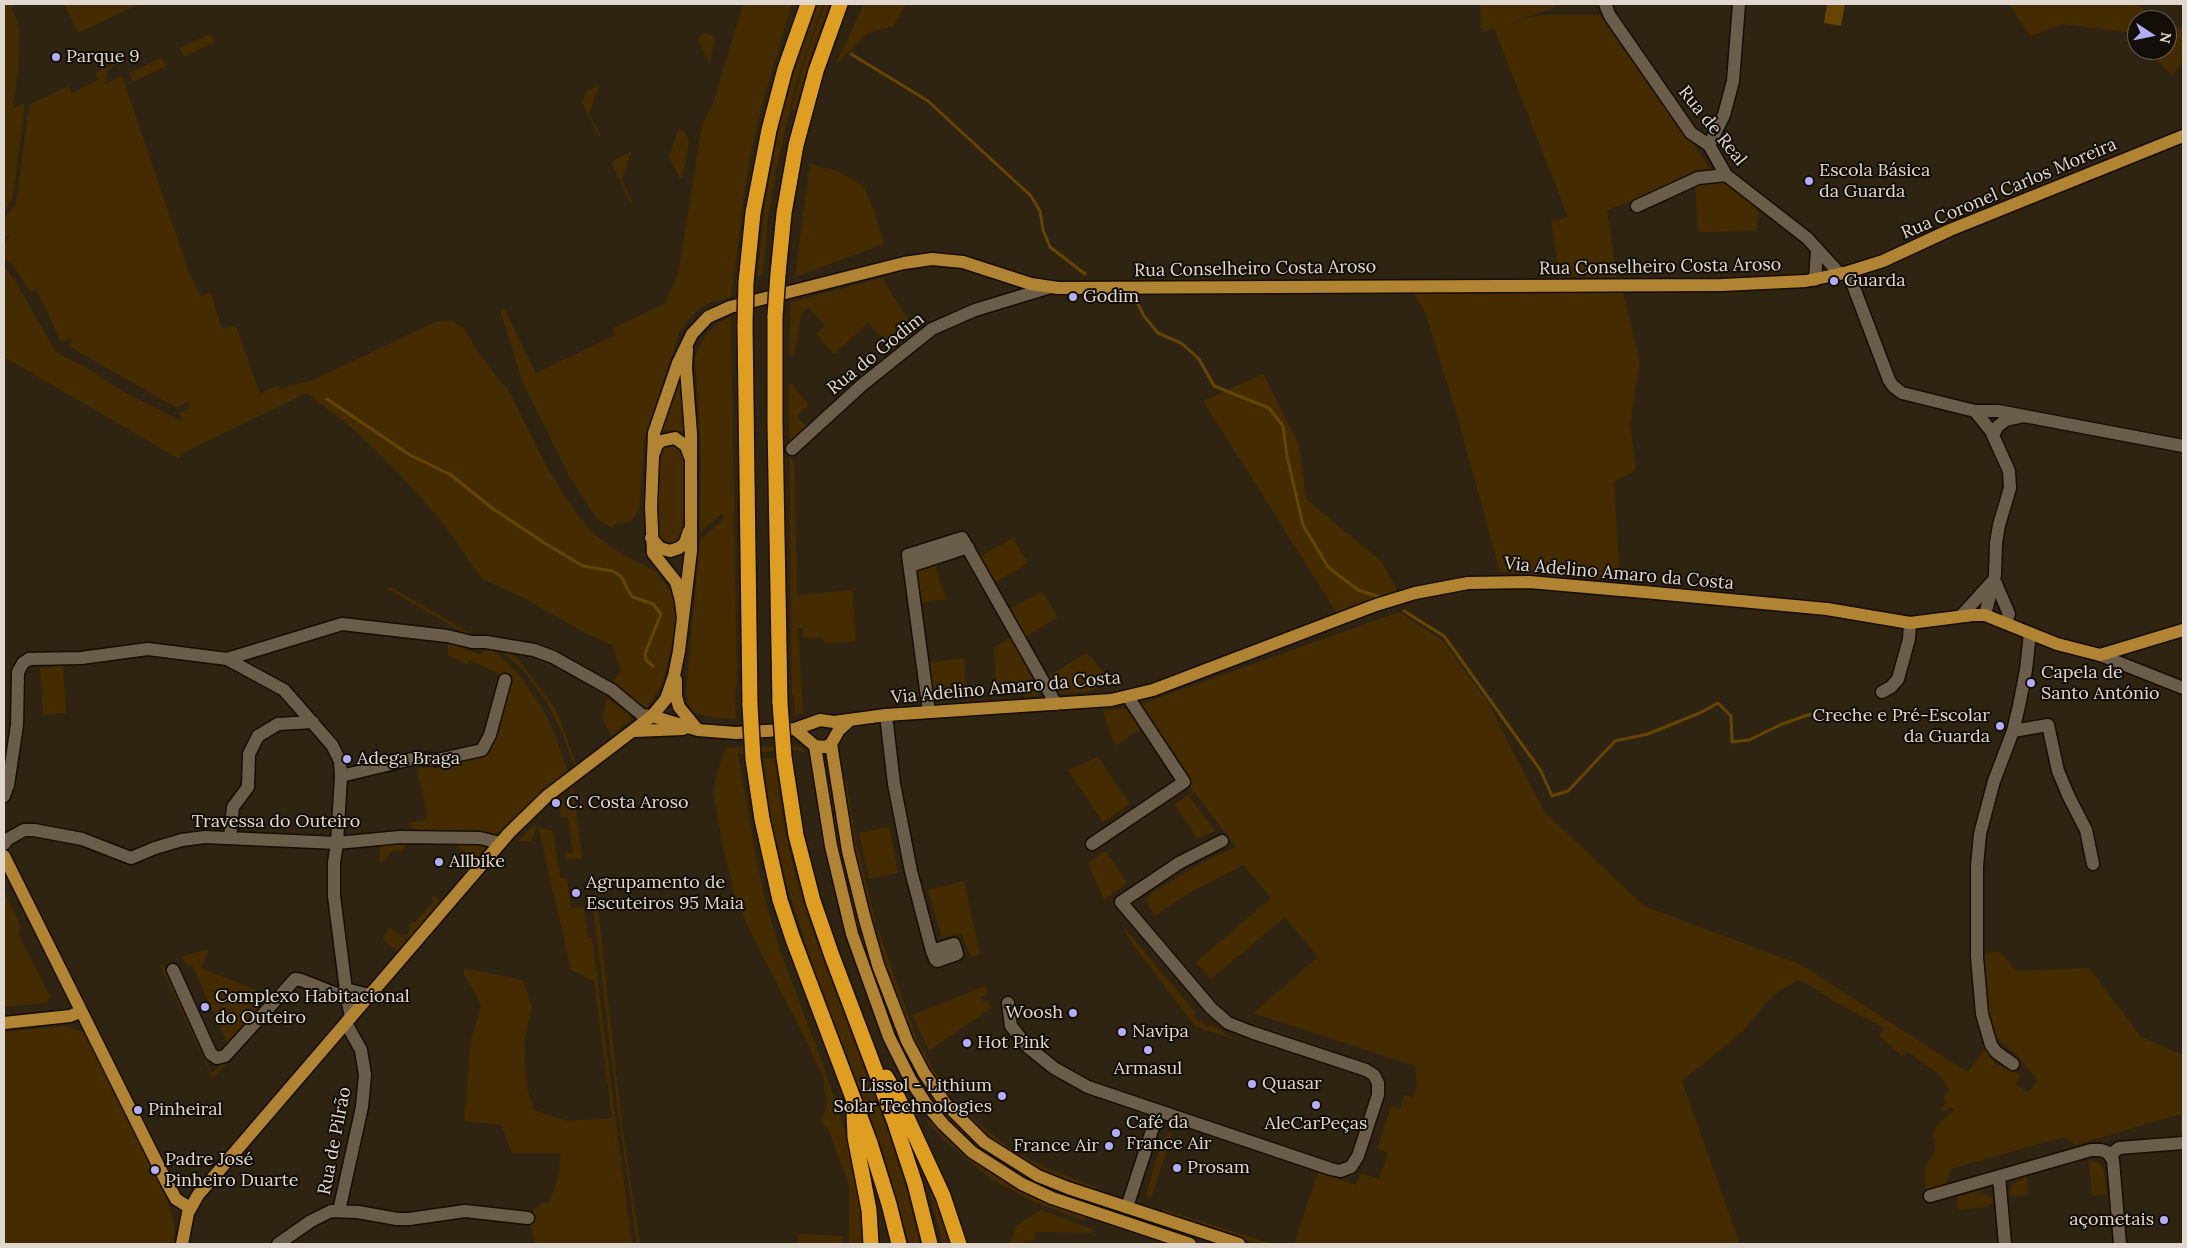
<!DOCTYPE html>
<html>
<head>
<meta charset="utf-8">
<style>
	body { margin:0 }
	#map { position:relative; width:2187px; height:1248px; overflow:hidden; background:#2f2412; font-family:Lora,serif }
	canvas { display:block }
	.frame { position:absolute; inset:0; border:5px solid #e0d8ce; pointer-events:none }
	.north { position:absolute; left:2127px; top:10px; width:50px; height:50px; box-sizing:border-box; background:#130e07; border:1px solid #655f57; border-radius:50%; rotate:101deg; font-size:14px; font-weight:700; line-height:20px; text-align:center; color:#e0d8ce }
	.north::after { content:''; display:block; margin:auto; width:18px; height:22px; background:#b3adf9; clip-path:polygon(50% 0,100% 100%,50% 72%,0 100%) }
</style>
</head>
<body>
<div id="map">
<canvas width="2187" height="1248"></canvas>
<div class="frame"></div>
<div class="north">N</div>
</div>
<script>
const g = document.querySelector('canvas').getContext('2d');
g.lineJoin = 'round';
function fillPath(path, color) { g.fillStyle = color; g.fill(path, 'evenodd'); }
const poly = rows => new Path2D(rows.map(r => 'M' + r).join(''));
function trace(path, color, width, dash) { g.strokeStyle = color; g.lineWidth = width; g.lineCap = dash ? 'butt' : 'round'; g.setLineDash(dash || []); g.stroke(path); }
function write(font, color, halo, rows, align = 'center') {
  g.font = font + ' Lora,serif'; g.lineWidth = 4; g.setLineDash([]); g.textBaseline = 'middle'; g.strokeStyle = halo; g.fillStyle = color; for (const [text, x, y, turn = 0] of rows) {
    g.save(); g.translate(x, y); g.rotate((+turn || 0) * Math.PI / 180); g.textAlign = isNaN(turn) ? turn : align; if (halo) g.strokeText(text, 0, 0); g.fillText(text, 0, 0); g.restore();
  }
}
const green = poly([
	[6,4,13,4,12,9,17,20,19,33,18,73,12,109,25,103,13,197,4,212,4,14],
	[64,4,139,4,78,33],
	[743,4,792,4,762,105,751,153,743,201,731,297,712,302,700,308,687,321,679,333,644,441,639,510,631,521,613,525,612,528,597,519,571,479,523,384,500,310,504,308,536,373,615,335,613,328,668,302,666,300,678,275,702,126,713,103],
	[818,4,823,4,795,87,777,167,776,167,774,175,776,175,768,217,763,272,757,280,765,203,778,132,797,61],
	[825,4,830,4,808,64,795,110,791,109,809,47],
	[864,4,906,4,893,26,868,33,835,65],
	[1480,4,1555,4,1556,7,1505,25,1539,15,1604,15,1711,170,1760,205,1756,231,1698,232,1695,177,1607,210,1617,277,1560,276,1551,221,1568,217,1494,28,1482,33],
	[2009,4,2135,4,2165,20,2137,20,2137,39,2131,33,2064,24,2030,36],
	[2167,21,2183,30,2183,61,2172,76,2148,50,2167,50],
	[706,33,712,35,715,39,710,63,698,41,700,35],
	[210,34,215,42,184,57,180,48],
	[162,57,166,66,133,82,129,73],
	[116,63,108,70,105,84,122,76,189,272,201,296,210,292,222,328,236,326,260,394,278,385,280,389,315,379,437,321,453,321,464,329,480,355,510,393,549,471,579,517,594,534,608,543,608,546,656,572,670,590,674,588,677,613,671,650,662,684,647,708,642,707,611,684,621,671,612,645,583,632,524,598,482,579,442,522,399,473,358,433,307,393,183,453,179,459,4,357,4,266,19,287,54,349,61,355,84,366,117,388,183,422,179,413,190,408,188,402,177,408,70,347,69,344,72,343,70,338,61,342,36,289,30,292,13,265,4,258,4,244,11,234,4,238,4,219,14,207,17,198,29,105,68,86,72,93,98,80,95,73],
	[599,85,589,114,601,136,599,137,582,102,587,91],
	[679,128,686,133,689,142,683,175,680,179,669,157],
	[632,151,622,180,633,203,630,202,612,164,614,160],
	[810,164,838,171,864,187,875,213,884,244,795,277],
	[888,276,883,281,916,331,893,349,868,323,834,354,816,334,825,326,809,307,802,313,794,355,789,354,791,302],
	[1623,292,1640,363,1630,424,1636,470,1614,482,1620,581,1500,572,1456,412,1425,312,1414,294],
	[731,317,737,688,735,688,736,719,714,718,695,713,690,708,686,693,700,540,725,518,721,514,700,532,701,450,695,358,699,347,707,333,718,323],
	[680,370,685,433,677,430,661,431],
	[1263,374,1299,444,1306,499,1382,562,1397,590,1337,613,1203,401],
	[789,384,792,384,809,405,797,416,807,427,789,450,794,464,795,481,797,595,852,590,856,641,824,644,823,638,803,638,803,628,798,628,803,713,795,714,794,694,792,694,791,634],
	[668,445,678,446,682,449,686,459,685,528,681,539,669,543,660,538,656,530,659,452],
	[1013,538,1028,563,994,583,979,557],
	[934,562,946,599,920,603,916,571],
	[385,587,391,587,473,635,472,638],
	[1042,591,1058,617,1026,636,1010,609],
	[1399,612,1442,640,1487,701,1544,811,1644,906,1802,965,1967,1072,1986,1049,1996,1065,2006,1066,2021,1075,2015,1084,2028,1093,2037,1080,2018,1056,1990,1031,1983,953,2000,952,2017,971,2089,968,2141,1037,2183,1055,2183,1132,2181,1132,2181,1114,2075,1145,2064,1137,1951,1169,1945,1185,1926,1191,1925,1166,1935,1151,1935,1139,1932,1138,1936,1126,1954,1110,1951,1107,1947,1110,1942,1111,1941,1108,1946,1103,1943,1098,1949,1092,1946,1084,1937,1073,1907,1051,1902,1056,1880,1036,1884,1028,1838,1004,1811,986,1801,981,1797,981,1779,991,1765,1004,1743,1031,1682,1081,1740,1244,1294,1244,1318,1172,1356,1185,1361,1173,1379,1179,1388,1153,1377,1149,1391,1106,1400,1109,1404,1095,1413,1097,1417,1085,1415,1066,1253,1013,1318,957,1285,917,1211,979,1196,962,1271,898,1243,865,1186,895,1156,915,1149,907,1146,898,1153,892,1207,860,1236,847,1189,785,1190,783,1138,705],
	[1012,637,1042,692,1037,696,1026,697,1019,692,996,693,994,647],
	[448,642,481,655,487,646,506,661,518,674,541,706,553,730,568,771,546,787,500,832,494,835,421,831,411,828,409,823,425,819,427,814,417,769,487,755,508,678,469,660,467,664,448,655],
	[501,650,505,650,517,658,550,701,559,716,576,765,574,766,561,730,548,704,523,670],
	[1087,653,1108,677,1092,691,1062,694,1056,692,1047,676],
	[964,658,966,694,949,694,947,700,935,698,927,663],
	[63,666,66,713,43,715,40,668],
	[607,699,628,713,631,717,630,722,620,727,621,729,611,736,602,717],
	[1128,709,1142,728,1115,746,1103,710],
	[733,747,802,747,806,759,804,753,797,750,738,754,756,858,767,907,781,953,825,1070,849,1145,859,1197,863,1244,849,1244,849,1185,829,1131,821,1121,827,1105,823,1077,808,1044,748,927,735,896,723,848,713,790,723,753,728,748],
	[1098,757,1130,804,1103,822,1068,770],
	[774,758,784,825,796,878,814,935,892,1142,908,1195,920,1244,909,1244,881,1145,816,975,787,886,772,823,763,758],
	[841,780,846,780,856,841,876,923,872,924,854,853],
	[826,782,829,782,843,856,861,927,857,928,842,869],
	[573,786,582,858,566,860,565,854,573,853,568,817,561,817,559,803,564,798,565,806,572,805,570,789],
	[1188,795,1215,831,1198,839,1174,804],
	[533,826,553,831,560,877,567,879,571,908,584,907,588,938,592,938,632,1244,535,1244,531,1225,534,1209,540,1207,540,1203,549,1203,558,1177,561,1153,512,1153,501,1125,464,1121,471,1039,481,1006,475,993,464,975,464,968,523,980,532,1006,524,1043,527,1088,534,1110,568,1121,612,1118,594,981,571,970,539,830,537,827,531,842,518,841],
	[889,827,898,873,869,879,859,833],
	[404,843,405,847,402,852,392,851,380,865,380,844],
	[454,843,485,844,486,846,474,862],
	[1106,851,1127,883,1104,900,1088,863],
	[964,881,980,954,971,958,962,933,942,938,928,890],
	[4,891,21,926,19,927,20,932,18,934,50,996,47,1003,4,1007],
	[434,895,441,902,408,940,401,934,406,935,410,932,409,925,412,922,414,923,434,901,431,898],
	[597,898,621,1117,640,1244,637,1244,619,1118,592,899],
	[1122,925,1196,1013,1193,1016,1200,1022,1201,1021,1208,1027,1211,1024,1227,1035,1242,1042,1195,1026,1134,946],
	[390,927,407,941,398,952,383,939,383,936],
	[878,929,916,1037,935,1072,951,1094,948,1097,926,1064,913,1039,891,983,874,931],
	[863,934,881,992,901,1042,919,1076,939,1104,936,1106,918,1080,900,1047,874,980,859,935],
	[209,949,201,968,271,996,274,988,284,984,228,1044,192,965,187,966,182,956],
	[163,964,212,1074,294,985,302,986,288,994,285,1002,282,1000,213,1079,160,965],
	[985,986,988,993,980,998,983,1002,988,999,991,1008,929,1051,912,1015],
	[66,1026,83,1032,91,1040,166,1195,174,1223,174,1244,4,1244,4,1032],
	[955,1099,979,1124,1011,1149,1046,1168,1096,1187,1095,1191,1043,1171,996,1143,986,1136,952,1101],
	[943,1109,975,1141,1006,1164,1030,1178,1091,1202,1090,1205,1046,1190,1026,1180,988,1156,954,1127,940,1111],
	[931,1119,957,1147,982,1167,1032,1197,1086,1217,1085,1221,1036,1203,991,1179,945,1141,928,1122],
	[1173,1132,1155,1185,1151,1199,1148,1197,1147,1191,1163,1139,1168,1133],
	[2089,1160,2098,1162,2103,1168,2107,1194,2092,1196],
	[924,1169,955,1244,943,1244],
	[2027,1177,2028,1195,2009,1196,2012,1184],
	[1980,1191,1991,1198,1993,1201,1988,1207,1958,1210,1957,1197],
	[1163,1209,1272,1244,1259,1244,1162,1212],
	[1040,1210,1093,1229,1092,1233,1035,1232,1034,1240,1026,1241,1019,1244,1009,1244,1016,1226],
	[798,1234,843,1236,843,1244,798,1244]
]);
const water = poly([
	[1827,4,1845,4,1841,26,1824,23]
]);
const stream = poly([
	[851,54,928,101,1031,196,1040,211,1043,230,1050,247,1085,274],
	[1137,302,1144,316,1158,333,1181,343,1199,359,1214,386,1269,408,1283,426,1287,456,1303,525,1328,567,1358,590,1380,597],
	[327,399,410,455,451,475,492,508,543,542,583,566,612,571,621,576,629,592,633,597,653,604,661,614,645,654,646,660,653,666],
	[1404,611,1444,636,1541,771,1552,796,1568,791,1615,741,1648,734,1702,712,1718,703,1731,716,1732,742,1749,740,1782,724,1811,714]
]);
const minor = poly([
	[1605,4,1610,16,1691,133,1709,145,1726,175,1807,238,1840,274],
	[1709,145,1724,115,1733,81,1739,4],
	[1637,206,1698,178,1726,175],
	[1848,272,1889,380,1893,386,1902,393,1975,411,1991,431,2009,471,2010,488,1999,525,1996,543,1995,575,1985,615],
	[1815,280,1817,249],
	[1975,411,1998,411,2183,446],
	[1993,435,1998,426,2006,420,2020,417],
	[792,449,862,385,932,329,975,310,1051,287],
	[910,566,968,547],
	[1994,579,2009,614,2006,622],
	[1961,616,1991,583],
	[2100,655,2183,688],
	[227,659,284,690,332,745,340,761,341,776,337,843,334,863,334,896,347,998,351,1017],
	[1882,692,1891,687,1898,679,1909,639,1910,623],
	[929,712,908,555,962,538,1056,704],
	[886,715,894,784,911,871,929,940,932,951,935,959,937,961,957,954,954,944,932,951],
	[2013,731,2048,725,2058,771,2069,797,2086,830,2093,864],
	[341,776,416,758,437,760,482,750,490,735,505,680],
	[4,796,8,785,17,725,18,672,23,663,29,659,81,658,148,649,227,659,342,624,447,636,472,642,486,642,534,650,553,657,612,690,642,715,652,716],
	[230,837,233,807,248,787,249,754,258,736,278,724,313,722],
	[4,844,8,839,24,830,34,830,82,839,131,858,155,848,182,840,205,837,337,843,400,837,480,838,500,843],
	[1092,844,1184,782,1128,697],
	[173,970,211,1054,217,1058,225,1056,295,979,301,980,347,998],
	[345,989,370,995],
	[1008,1003,1011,1026,1028,1047,1054,1068,1088,1087,1331,1169,1340,1171,1351,1167,1358,1156,1378,1095,1378,1083,1374,1075,1366,1070,1251,1032,1228,1023,1211,1008,1121,902,1179,863,1222,841],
	[2013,1064,1996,1052,1991,1045,1982,1014,1977,957,1977,866,1980,834,1994,781,2013,731,2019,706,2026,670,2030,633],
	[2110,1155,2119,1148,2183,1143],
	[1999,1176,2005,1244],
	[1930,1196,2091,1150,2101,1150,2107,1152,2113,1160,2120,1244],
	[1127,1207,1158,1112],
	[339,1211,362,1107,365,1075,361,1050,346,1023],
	[278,1244,311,1221,331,1211,358,1212,397,1219,409,1219,465,1211,528,1218]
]);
const major = poly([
	[654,453,657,445,661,441,675,438,686,446,690,457],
	[651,538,660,548,670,551,679,548,685,543,689,531],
	[683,618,681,601,676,582,653,553,651,507,654,433,678,363,692,334,708,317,730,307,904,263,932,259,963,262,1031,284,1058,288,1722,285,1806,281,1848,272,1883,261,1950,230,2183,136],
	[676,680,676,696,679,707,697,729],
	[652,716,698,730,736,733,795,729,820,720,834,722,886,715,1111,700,1153,690,1376,605,1415,593,1468,583,1529,582,1644,592,1827,609,1910,623,1973,615,1985,615,2057,644,2100,655,2183,630],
	[795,729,815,746,825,747,831,744,839,730,849,721],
	[634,731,683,729],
	[831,744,848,851,864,916,878,965,907,1041,924,1073,945,1103,984,1142,1038,1176,1068,1188,1239,1244],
	[815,746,831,846,852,934,889,1037,910,1079,926,1104,943,1124,972,1152,1022,1184,1052,1198,1190,1244],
	[4,856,167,1183,176,1199,190,1208],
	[4,1023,70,1016,80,1012],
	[182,1244,188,1213,198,1195,509,833,547,796,652,716,666,699,674,676,679,651,691,551,691,434,686,368,687,349]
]);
const highway = poly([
	[778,274,784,213,796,145,816,71,840,4],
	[746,282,753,213,769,130,785,69,808,4],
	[775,316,775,424,780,703],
	[745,325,750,705],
	[784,757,796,835,813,901,832,956,894,1120,915,1184,930,1244],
	[753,759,762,819,780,900,793,939,870,1143,889,1204,899,1244],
	[886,1077,897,1096,943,1196,959,1244],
	[854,1111,855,1137,869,1210,871,1244]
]);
const highwayBridge = poly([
	[775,316,778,274],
	[745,325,746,282],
	[780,703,784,757],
	[750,705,753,759]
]);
const markers = [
	[56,57,5,"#b3adf9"],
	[1809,181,5,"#b3adf9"],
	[1834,281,5,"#b3adf9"],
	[1073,297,5,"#b3adf9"],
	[2031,683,5,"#b3adf9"],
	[2000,726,5,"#b3adf9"],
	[347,759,5,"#b3adf9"],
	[556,803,5,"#b3adf9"],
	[439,862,5,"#b3adf9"],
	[576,893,5,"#b3adf9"],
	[205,1007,5,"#b3adf9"],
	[1073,1013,5,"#b3adf9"],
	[1122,1032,5,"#b3adf9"],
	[967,1043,5,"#b3adf9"],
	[1148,1050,5,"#b3adf9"],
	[1252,1084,5,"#b3adf9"],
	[1002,1096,5,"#b3adf9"],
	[1316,1105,5,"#b3adf9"],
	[138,1110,5,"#b3adf9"],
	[1116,1133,5,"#b3adf9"],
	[1109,1146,5,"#b3adf9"],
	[1177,1168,5,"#b3adf9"],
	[155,1170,5,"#b3adf9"],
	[2164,1220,5,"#b3adf9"]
];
const poiNames = [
	["Parque 9",66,57],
	["Escola Básica",1819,171],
	["da Guarda",1819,192],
	["Guarda",1844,281],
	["Godim",1083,297],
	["Capela de",2041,673],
	["Santo António",2041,694],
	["Creche e Pré-Escolar",1990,716,"right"],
	["da Guarda",1990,737,"right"],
	["Adega Braga",357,759],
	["C. Costa Aroso",566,803],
	["Allbike",449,862],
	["Agrupamento de",586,883],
	["Escuteiros 95 Maia",586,904],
	["Complexo Habitacional",215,997],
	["do Outeiro",215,1018],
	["Woosh",1063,1013,"right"],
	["Navipa",1132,1032],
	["Hot Pink",977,1043],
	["Armasul",1148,1069,"center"],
	["Quasar",1262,1084],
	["Lissol - Lithium",992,1086,"right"],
	["Solar Technologies",992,1107,"right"],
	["Pinheiral",148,1110],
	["Café da",1126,1123],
	["France Air",1126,1144],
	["AleCarPeças",1316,1124,"center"],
	["France Air",1099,1146,"right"],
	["Padre José",165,1160],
	["Pinheiro Duarte",165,1181],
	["Prosam",1187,1168],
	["açometais",2154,1220,"right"]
];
const streetNames = [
	["Rua de Real",1712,126,51],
	["Rua Coronel Carlos Moreira",2009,189,-23],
	["Rua Conselheiro Costa Aroso",1660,267,-1],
	["Rua Conselheiro Costa Aroso",1255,269,-1],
	["Rua do Godim",876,354,-39],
	["Via Adelino Amaro da Costa",1619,574,5],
	["Via Adelino Amaro da Costa",1006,688,-5],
	["Travessa do Outeiro",276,822],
	["Rua de Pilrão",335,1141,-79]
];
fillPath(green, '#442c00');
fillPath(water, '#654503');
trace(stream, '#654503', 3);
trace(minor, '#170d01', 15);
trace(major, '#170d01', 15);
trace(highway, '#170d01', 18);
trace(minor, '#6a5e4b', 12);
trace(major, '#b08432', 12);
trace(highway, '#de9e21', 15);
trace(highwayBridge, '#170d01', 18, []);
trace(highwayBridge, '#de9e21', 15);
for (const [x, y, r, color] of markers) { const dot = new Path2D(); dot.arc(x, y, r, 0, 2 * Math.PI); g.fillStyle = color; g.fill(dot); trace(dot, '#130e07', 2); }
write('18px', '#e0d8ce', '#130e07', poiNames, 'left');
write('18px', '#e0d8ce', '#130e07', streetNames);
</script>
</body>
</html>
